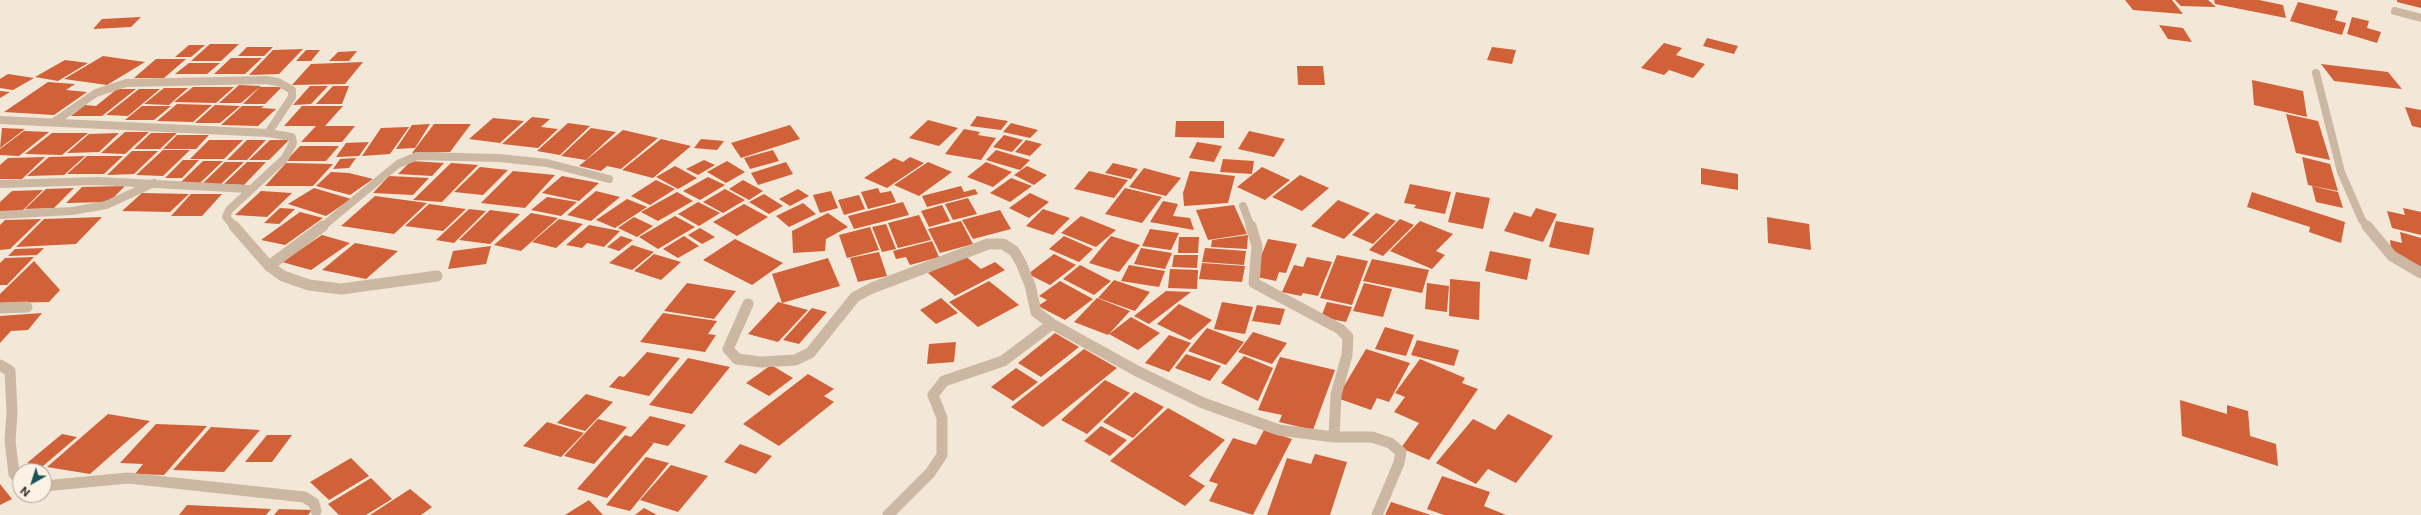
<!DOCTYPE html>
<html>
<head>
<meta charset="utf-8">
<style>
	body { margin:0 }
	#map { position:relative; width:2421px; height:515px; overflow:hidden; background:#f3e7d8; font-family:Inter,sans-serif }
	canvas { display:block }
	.north { position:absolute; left:12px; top:463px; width:40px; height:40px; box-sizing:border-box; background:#fbf1e4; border:1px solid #aca298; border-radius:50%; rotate:219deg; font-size:11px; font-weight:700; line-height:16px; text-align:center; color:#362b26 }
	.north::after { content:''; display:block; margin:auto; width:14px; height:18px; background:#18555b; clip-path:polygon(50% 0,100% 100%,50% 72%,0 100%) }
</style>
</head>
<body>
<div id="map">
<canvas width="2421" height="515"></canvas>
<div class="north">N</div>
</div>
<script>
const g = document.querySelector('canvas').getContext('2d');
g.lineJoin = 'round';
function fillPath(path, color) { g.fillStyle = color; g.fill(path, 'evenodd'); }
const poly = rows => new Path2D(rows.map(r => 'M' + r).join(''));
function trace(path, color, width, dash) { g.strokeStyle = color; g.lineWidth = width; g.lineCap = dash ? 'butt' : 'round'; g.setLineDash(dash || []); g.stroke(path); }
const building = poly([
	[2125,0,2172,0,2183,14,2133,10],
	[2175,0,2208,0,2216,7,2181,6],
	[2214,0,2259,0,2283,5,2286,18,2215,4],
	[2397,0,2421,0,2421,8,2397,2],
	[2298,2,2338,11,2335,20,2346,23,2342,35,2290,21],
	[141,17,131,27,93,29,102,19],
	[2352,17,2369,21,2367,28,2381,32,2377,43,2347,34],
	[2159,25,2183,28,2192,42,2168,39],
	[1707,38,1738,46,1734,54,1703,46],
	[1664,43,1682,48,1676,55,1705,64,1693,78,1669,70,1664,75,1641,68],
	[210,44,239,44,221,61,191,61],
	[189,45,205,45,191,57,175,57],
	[247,47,273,47,264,56,238,56],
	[1492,47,1516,50,1512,64,1487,60],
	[303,49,279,74,249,75,273,50],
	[306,50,320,50,311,61,296,61],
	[357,51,349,61,329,61,338,52],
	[103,56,145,62,107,85,64,79],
	[231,58,262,58,245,74,214,74],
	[156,59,186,59,164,78,134,78],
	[65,60,88,63,58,81,35,77],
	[363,62,345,84,292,85,311,64],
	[189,63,220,63,207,74,175,74],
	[2321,64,2388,72,2402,89,2334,81],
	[1297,66,1323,66,1325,85,1298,85],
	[8,74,34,78,13,90,0,88,0,79],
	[2252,80,2303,91,2307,117,2254,105],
	[48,82,75,84,66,90,87,92,54,115,4,112],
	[239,85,261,86,241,103,219,103],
	[310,86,328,86,311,104,293,105],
	[333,86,349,86,342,104,316,104],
	[193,87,234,87,216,103,174,102],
	[260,87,282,87,265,104,243,104],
	[164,88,188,88,169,105,144,104],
	[117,89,136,89,102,116,71,116,85,105,96,106],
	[139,89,160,89,128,116,106,115],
	[0,91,10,92,0,98],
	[177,104,212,105,193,122,157,121],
	[215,105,240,106,220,123,195,123],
	[142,106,171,106,154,120,125,120],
	[242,106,264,106,261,108,276,109,258,126,221,125],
	[302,106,343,106,325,126,355,126,342,142,301,142,316,126,284,126],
	[2405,107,2421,110,2421,128,2412,126],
	[2286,114,2318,121,2330,160,2296,153],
	[977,116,1008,121,1001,130,970,126],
	[532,117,550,119,541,127,558,129,538,148,502,144],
	[493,118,524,121,500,143,469,139],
	[928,120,958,128,939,146,909,138],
	[1176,121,1224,121,1224,138,1175,137],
	[568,123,590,126,560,155,537,151],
	[1011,123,1038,130,1030,138,1003,132],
	[430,124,415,148,396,149,412,125],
	[434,124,471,124,450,152,412,153],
	[790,125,800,139,741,158,731,143],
	[409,127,390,154,362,156,381,128],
	[2,128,25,129,0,148],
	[591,128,616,132,586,160,561,156],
	[964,129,980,132,978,135,996,138,981,160,945,154],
	[623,130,658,138,621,169,607,166,601,171,579,166],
	[24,131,49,132,19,156,0,155,0,149],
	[1249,131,1285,139,1274,157,1238,149],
	[125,132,149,132,125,154,101,153],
	[52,133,88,133,62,155,25,154],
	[119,133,99,152,67,153,89,134],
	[151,133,177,133,160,149,134,149],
	[177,135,209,135,196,149,163,149],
	[1004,135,1023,140,1012,152,993,147],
	[661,139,691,146,653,178,622,170],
	[701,139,724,141,717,150,694,148],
	[209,140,243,140,224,159,190,159],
	[247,140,266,140,247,160,227,160],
	[270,140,289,140,269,160,249,160],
	[1026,140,1042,144,1030,156,1015,152],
	[369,142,359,156,336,157,346,143],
	[1197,142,1222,146,1214,162,1189,158],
	[300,146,339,146,326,161,286,161],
	[163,150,190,150,163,176,136,175],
	[773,150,779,161,750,169,744,158],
	[996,150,1030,160,1020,170,986,160],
	[132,151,158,151,134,174,107,175],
	[85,156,64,175,27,176,49,157],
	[87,156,123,156,104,174,67,174],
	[45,157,22,179,0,179,0,165,8,158],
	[910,157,924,163,887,188,864,178,894,158,903,162],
	[2302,157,2330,164,2338,191,2308,185],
	[356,158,349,168,333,169,340,159],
	[1223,159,1254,161,1252,174,1220,172],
	[183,160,199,160,182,178,165,178],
	[704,160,715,165,698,175,686,169],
	[203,161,223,161,200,183,180,183],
	[411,161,444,163,432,176,398,174],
	[727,161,745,172,726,183,707,172],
	[225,162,244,162,221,184,202,184],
	[247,162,266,162,244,185,224,184],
	[786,162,793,174,758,185,751,173],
	[928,162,952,172,919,196,894,185],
	[986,162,1012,172,993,187,967,177],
	[286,163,333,164,313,186,265,186],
	[451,163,478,165,442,202,413,200],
	[1113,163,1138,169,1131,179,1105,173],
	[675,166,697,178,678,189,656,177],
	[1027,166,1047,175,1034,185,1014,175],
	[480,167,508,170,483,195,454,192],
	[1262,167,1290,180,1265,200,1237,187],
	[1144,168,1181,178,1166,196,1129,187],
	[1701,168,1738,174,1738,190,1701,184],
	[513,171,555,175,525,208,481,203],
	[1089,171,1128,180,1114,198,1074,189],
	[1190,171,1235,176,1228,203,1184,206,1183,193],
	[331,172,349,173,373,179,350,195,316,186],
	[1300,175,1329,188,1302,211,1272,197],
	[389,176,429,178,413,195,373,193],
	[562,176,599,183,579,201,542,193],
	[708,177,725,185,700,200,683,191],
	[1011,178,1032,186,1010,202,990,193],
	[656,180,675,189,650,205,631,196],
	[743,180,763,191,749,200,729,189],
	[1410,184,1451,192,1445,214,1414,208,1416,205,1404,203],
	[125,186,109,202,66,203,82,187],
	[961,186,964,192,975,189,978,194,927,207,922,196],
	[2312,186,2338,192,2343,208,2316,202],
	[74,188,54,208,25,209,46,189],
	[314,188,351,199,326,216,288,204],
	[878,188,880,193,891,191,896,202,868,209,861,192],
	[1125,188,1162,197,1142,223,1105,214],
	[725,189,745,200,723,213,703,202],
	[798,189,809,196,790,206,779,199],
	[43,190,22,211,0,211,0,202,12,191],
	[261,191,292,193,267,217,235,215],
	[596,191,620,197,591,221,567,215],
	[831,191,838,208,820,213,813,195],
	[677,192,693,201,658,221,641,212],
	[1456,192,1490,198,1483,229,1448,222],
	[2252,192,2345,222,2341,243,2309,232,2310,227,2247,207],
	[142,193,189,194,170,212,122,211],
	[1030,193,1049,202,1029,218,1009,208],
	[191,194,222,194,202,216,171,216],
	[764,194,783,206,769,214,749,202],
	[859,195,865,209,844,215,838,200],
	[375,196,427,203,394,234,341,226],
	[547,197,577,202,561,216,531,210],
	[968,198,977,214,953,220,945,204],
	[627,199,647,207,615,228,596,220],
	[1338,200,1370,213,1344,239,1311,226],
	[1163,201,1178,204,1173,216,1190,218,1194,230,1150,222],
	[698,202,720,213,699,226,678,214],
	[903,202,909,215,854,229,848,216],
	[803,203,816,214,789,227,776,216],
	[429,204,466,209,443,231,405,226],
	[744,204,768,217,737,236,713,222],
	[942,205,950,221,929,227,921,211],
	[1234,205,1247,234,1208,240,1196,210],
	[280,208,295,209,279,224,264,223],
	[1536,208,1557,214,1543,242,1504,231,1514,212,1531,217],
	[2403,208,2421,212,2421,235,2392,228,2387,211,2405,215],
	[469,209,486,211,454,243,436,240],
	[1043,209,1070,218,1053,235,1026,226],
	[490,210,520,214,490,244,459,240],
	[1000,210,1011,229,973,239,962,220],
	[300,212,323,218,285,245,261,240],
	[531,213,558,218,521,251,494,245],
	[828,213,848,227,826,239,825,251,793,253,792,231],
	[1376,213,1396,221,1373,244,1352,235],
	[919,215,931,240,898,248,888,223],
	[675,216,695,227,658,249,639,237],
	[1081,216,1116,230,1096,247,1061,233],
	[102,217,76,244,16,247,44,219],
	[634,217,653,226,637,237,618,228],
	[1767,217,1809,224,1811,250,1768,243],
	[41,219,10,249,0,250,0,225,5,220],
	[559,219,583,224,556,248,532,242],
	[1400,219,1414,225,1383,256,1369,250],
	[961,221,973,244,940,253,928,229],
	[1420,221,1453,234,1436,251,1445,255,1432,269,1390,251],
	[1556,221,1594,228,1589,255,1549,247],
	[886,224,896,249,882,252,872,227],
	[589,225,620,231,604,247,587,243,582,248,566,245],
	[870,227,879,250,847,258,839,235],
	[700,228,715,237,702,244,688,235],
	[1150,229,1179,233,1171,250,1142,246],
	[2400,232,2421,238,2421,267,2392,255,2390,240,2402,243],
	[322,235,350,243,311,270,282,262],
	[1248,235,1247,249,1211,247,1212,240],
	[621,236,633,240,619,251,607,247],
	[684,236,699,246,678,258,663,249],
	[1064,236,1093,249,1079,262,1049,249],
	[1111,236,1140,245,1119,272,1089,263],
	[1179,237,1199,237,1198,253,1178,253],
	[735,239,783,263,752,285,703,260],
	[1268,239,1297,244,1286,273,1279,272,1276,281,1257,277,1256,268],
	[932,241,939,257,910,265,906,257,896,259,893,251],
	[355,243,398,251,366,279,322,270],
	[632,245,654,252,632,270,609,263],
	[491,246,486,264,448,269,453,251],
	[44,248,37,255,8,256,15,249],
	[1141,248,1172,253,1165,269,1134,264],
	[1205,248,1246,251,1244,265,1202,262],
	[1490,251,1531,259,1527,280,1485,271],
	[879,252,887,276,858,282,850,258],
	[654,254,681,262,661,280,634,271],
	[1054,254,1076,265,1050,285,1028,274],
	[964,255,981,269,995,262,1005,270,955,296,928,273],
	[1174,255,1198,255,1197,268,1172,267],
	[1337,255,1368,261,1352,305,1320,298],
	[34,257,7,285,0,285,0,263,5,258],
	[1307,257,1332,262,1318,296,1303,293,1301,296,1282,292,1294,265,1303,267],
	[828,258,840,286,782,303,772,274],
	[1372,259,1429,270,1422,293,1363,281],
	[34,261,60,290,49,302,0,303,0,294],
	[1202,263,1245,266,1242,282,1199,279],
	[1080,265,1111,281,1094,295,1063,279],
	[1129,265,1165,271,1159,287,1121,281],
	[1170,269,1198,270,1197,289,1168,288],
	[1450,279,1480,282,1479,320,1449,316],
	[1114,280,1150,292,1135,311,1098,298],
	[989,281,1019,305,978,327,949,302],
	[1060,281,1093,299,1065,320,1038,306,1047,300,1039,296],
	[687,283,736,291,714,319,664,311],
	[1364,283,1392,289,1383,317,1353,311],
	[1427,283,1449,286,1447,312,1425,309],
	[1166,291,1191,292,1149,324,1134,316],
	[941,298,958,313,936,324,920,310],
	[1097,298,1130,311,1108,335,1074,322],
	[778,302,808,310,778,342,748,334],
	[1222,302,1253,307,1245,334,1214,329],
	[1327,302,1352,307,1346,322,1321,317],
	[1179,304,1212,320,1190,340,1157,324],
	[1257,305,1285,309,1280,325,1252,321],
	[812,308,827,312,799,344,783,340],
	[42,313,28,330,11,331,0,343,0,316],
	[663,313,717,321,708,334,716,335,705,352,640,342],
	[1131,317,1160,333,1138,350,1109,334],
	[1385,327,1414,335,1406,356,1375,349],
	[1207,328,1244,342,1226,365,1188,351],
	[1253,332,1287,343,1272,364,1238,352],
	[1055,333,1079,347,1041,377,1018,363],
	[1169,335,1191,343,1169,372,1145,363],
	[1417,340,1459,350,1454,366,1411,355],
	[956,342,954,362,927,364,929,344],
	[1084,349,1117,368,1043,427,1011,407],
	[1366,349,1410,363,1389,402,1377,398,1371,410,1337,398],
	[647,352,680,358,649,396,609,387,619,376,624,377],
	[1186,354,1221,366,1210,381,1175,368],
	[1244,356,1273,368,1258,401,1221,383],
	[1280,357,1335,370,1313,430,1279,422,1282,415,1258,410],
	[688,358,730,367,692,414,649,405],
	[1420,359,1465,378,1462,383,1478,389,1429,460,1401,448,1419,423,1394,412,1405,397,1395,393],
	[771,365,793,378,769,396,746,383],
	[1016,368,1038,382,1013,401,991,387],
	[808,374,834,389,824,396,834,402,779,446,743,424],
	[1105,380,1130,393,1087,434,1061,420],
	[1135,392,1164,407,1133,438,1103,422],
	[586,394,613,402,585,431,557,423],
	[2180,400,2227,414,2227,405,2248,411,2250,436,2276,444,2278,466,2182,436],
	[1168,408,1225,440,1189,476,1205,486,1185,506,1110,461],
	[108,414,150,421,90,474,47,467],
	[1508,414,1553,436,1516,483,1488,469,1476,484,1436,463,1473,419,1495,430],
	[650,416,686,425,668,446,647,441,654,443,607,498,577,489,625,435,631,437],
	[598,419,627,427,594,464,564,456],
	[547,422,584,433,561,457,523,446],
	[156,424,207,426,164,475,135,474,143,464,120,463],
	[1101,426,1127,440,1110,456,1084,441],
	[211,427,260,430,224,472,173,470],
	[1264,430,1292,439,1253,515,1209,501,1218,484,1209,481,1233,438,1256,445],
	[62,434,77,437,43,466,27,463],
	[267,435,292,435,272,462,245,462],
	[740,444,772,456,756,474,724,462],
	[1315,454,1347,462,1330,515,1267,515,1287,458,1311,464],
	[646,457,669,463,630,511,606,505],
	[351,458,369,476,329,500,310,482],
	[671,465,708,476,678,512,640,500],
	[1442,476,1490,492,1484,506,1506,515,1444,515,1427,509],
	[371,478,392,499,366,515,339,515,328,504],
	[0,484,12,499,0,505],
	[410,489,432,507,421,515,370,515],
	[589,500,603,515,565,515],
	[1391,502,1431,515,1385,515],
	[187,505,271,509,266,515,179,515],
	[644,508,657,515,635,515],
	[279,509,312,510,308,515,274,515]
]);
const minorFar1 = poly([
	[2395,11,2421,18],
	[2316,73,2341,172,2362,220,2368,227],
	[0,120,268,133,292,137,293,143,285,158,229,210,226,217,235,227],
	[54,122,96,93,126,83,266,80,278,82,292,90,292,97,268,133],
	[0,184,98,181,249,189],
	[1243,206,1251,227],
	[0,215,72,211,106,205,154,183],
	[322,227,398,164,417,156,499,158,547,163,609,179]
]);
const minor = poly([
	[234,226,269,266,283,276,309,285,341,289,437,276],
	[1251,226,1257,246,1254,283,1340,329,1348,337,1347,355,1336,395,1334,437],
	[2367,226,2392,256,2421,273],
	[269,266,323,226],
	[748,304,728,349,737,359,761,362,795,360,810,353,855,297,872,288,988,244,1003,244,1014,251,1021,263,1030,285,1036,312,1052,324,1137,371,1203,403,1279,430,1334,437,1372,437,1390,443,1401,452,1399,463,1377,515],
	[0,308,27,307],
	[0,365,10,371,12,412,10,441,14,474,20,479],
	[44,486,128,478,304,497,314,503,316,511],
	[888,515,930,473,942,455,942,418,933,395,944,381,1003,361,1052,324]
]);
fillPath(building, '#d06139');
trace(minorFar1, '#ccb7a3', 8);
trace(minor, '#ccb7a3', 11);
</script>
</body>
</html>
